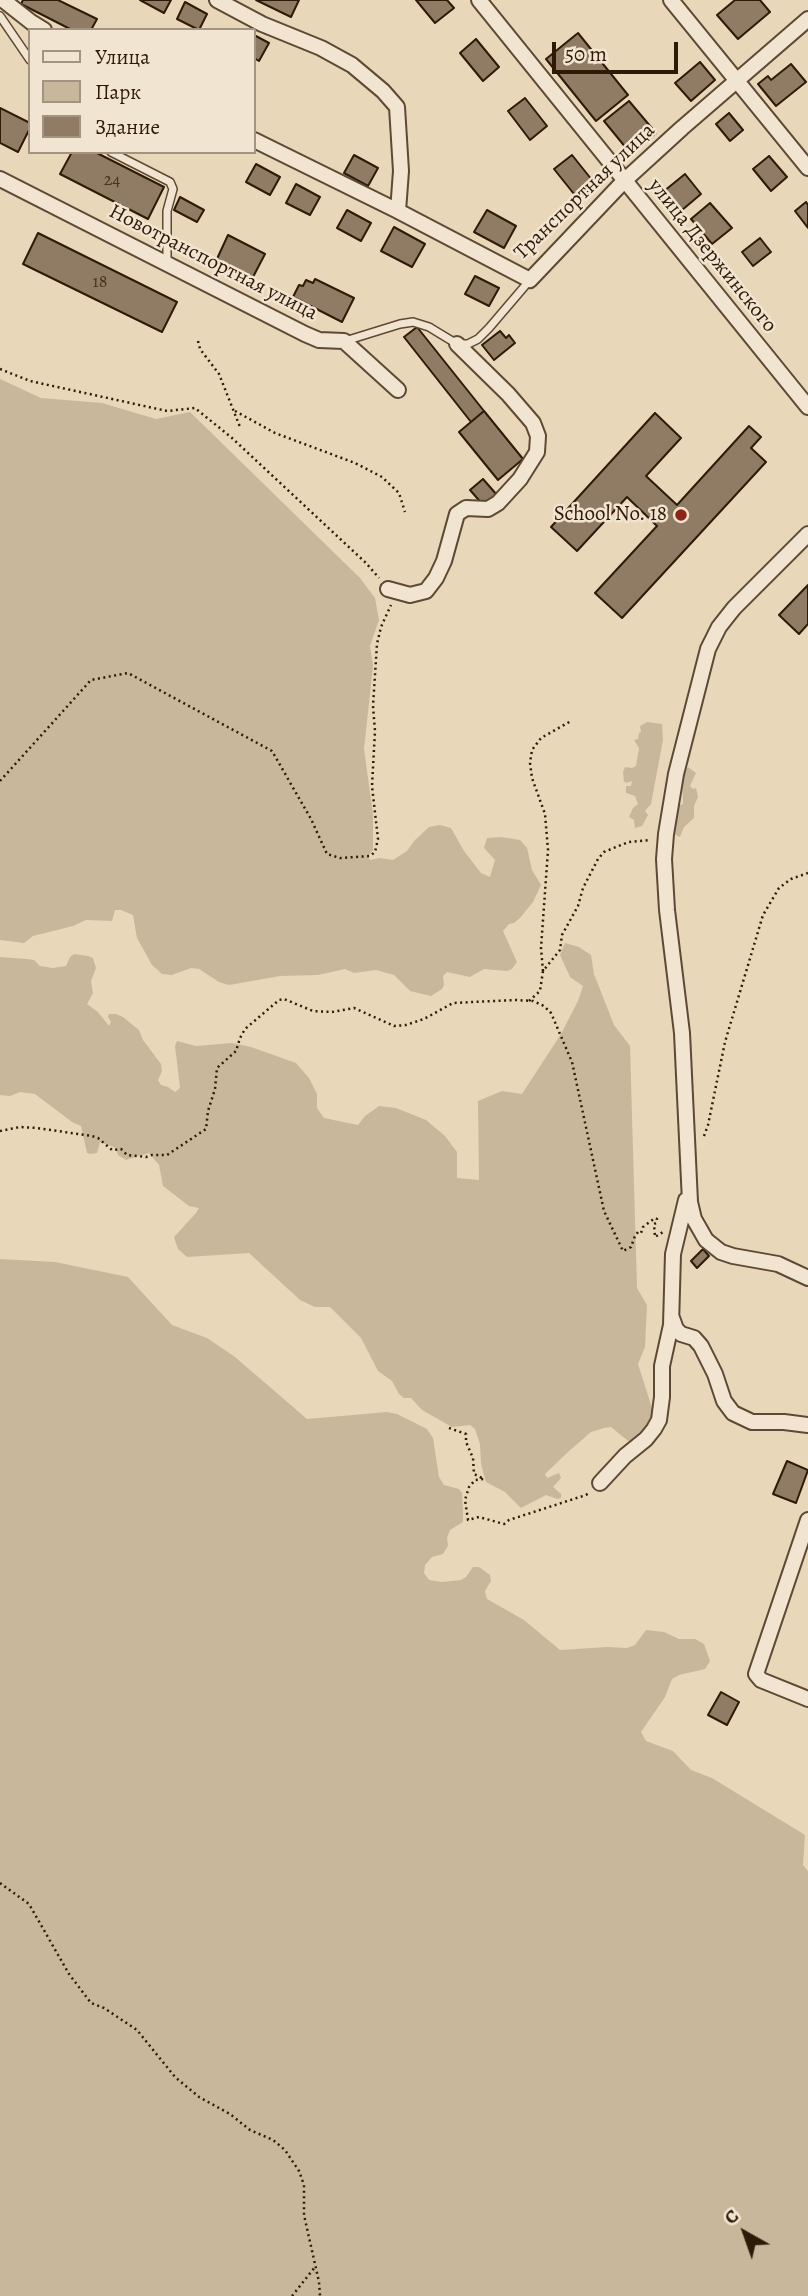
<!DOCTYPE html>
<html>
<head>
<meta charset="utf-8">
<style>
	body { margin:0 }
	#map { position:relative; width:808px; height:2296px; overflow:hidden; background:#e9d7ba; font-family:Alegreya,serif }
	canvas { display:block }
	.legend { position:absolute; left:28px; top:28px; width:228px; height:126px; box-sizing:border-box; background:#f1e5d2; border:2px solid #a39481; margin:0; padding:9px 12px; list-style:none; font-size:21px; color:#2f1a07 }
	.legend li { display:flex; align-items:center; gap:14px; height:35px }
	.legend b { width:35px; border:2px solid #a39481 }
	.north { position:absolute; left:710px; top:2198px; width:70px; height:70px; -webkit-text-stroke:5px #f1e5d2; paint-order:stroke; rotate:320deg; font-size:19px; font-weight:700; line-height:28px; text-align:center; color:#2f1a07 }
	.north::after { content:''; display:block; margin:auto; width:24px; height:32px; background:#2f1a07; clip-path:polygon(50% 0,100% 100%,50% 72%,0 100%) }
	.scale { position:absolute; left:552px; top:42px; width:126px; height:32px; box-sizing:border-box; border:4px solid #2f1a07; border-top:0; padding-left:9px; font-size:21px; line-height:24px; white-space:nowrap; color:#2f1a07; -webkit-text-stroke:5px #f1e5d2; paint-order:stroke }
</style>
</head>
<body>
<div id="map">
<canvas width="808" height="2296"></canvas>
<ul class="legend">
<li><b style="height:9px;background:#f1e5d2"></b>Улица</li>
<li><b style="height:19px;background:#c9b79c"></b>Парк</li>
<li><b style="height:19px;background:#907c64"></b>Здание</li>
</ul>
<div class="north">С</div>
<div class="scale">50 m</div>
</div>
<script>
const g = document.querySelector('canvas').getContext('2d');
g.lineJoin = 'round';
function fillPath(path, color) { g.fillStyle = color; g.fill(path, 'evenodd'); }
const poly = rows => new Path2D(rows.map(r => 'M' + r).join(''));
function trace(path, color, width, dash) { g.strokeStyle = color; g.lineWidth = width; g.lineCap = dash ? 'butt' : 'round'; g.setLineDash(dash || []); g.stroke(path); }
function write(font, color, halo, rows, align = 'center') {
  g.font = font + ' Alegreya,serif'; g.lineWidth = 5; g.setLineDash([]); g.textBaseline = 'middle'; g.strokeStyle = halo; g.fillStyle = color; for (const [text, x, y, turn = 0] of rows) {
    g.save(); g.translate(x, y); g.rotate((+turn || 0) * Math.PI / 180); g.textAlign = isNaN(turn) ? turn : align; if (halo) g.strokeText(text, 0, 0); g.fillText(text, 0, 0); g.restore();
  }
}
const green = poly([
	[0,379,41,398,102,403,156,419,190,412,360,578,375,598,379,620,370,646,373,666,364,749,373,814,373,850,368,856,370,860,380,858,393,860,407,851,415,840,429,827,440,825,451,828,464,851,481,873,490,877,495,860,484,848,487,838,501,837,520,840,527,848,532,870,541,885,533,902,520,918,514,923,509,924,503,931,517,962,512,969,507,971,484,969,470,977,447,972,443,976,444,985,442,989,431,996,410,991,394,975,376,970,354,973,345,969,318,975,280,976,229,985,219,982,199,969,191,968,172,975,162,974,152,965,137,938,133,915,121,910,115,910,112,921,86,920,73,926,33,936,24,943,0,940],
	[647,722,662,724,663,740,651,804,645,811,648,815,642,826,635,828,634,820,629,817,633,808,638,804,635,796,626,793,626,786,631,786,632,781,626,783,624,781,623,772,625,767,632,768,636,766,639,748,634,740,638,739,639,733,641,732,640,726],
	[688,767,696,773,690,786,693,789,696,788,698,797,694,806,694,818,684,827,680,837,672,833,672,828,675,825,677,806,683,804,682,774],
	[565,943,579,947,591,955,594,974,614,1025,630,1046,637,1288,647,1305,645,1347,638,1364,654,1414,653,1428,633,1445,611,1427,604,1428,591,1432,568,1452,545,1474,547,1478,559,1473,561,1478,553,1487,561,1494,561,1498,557,1499,546,1495,521,1508,505,1492,486,1482,481,1464,480,1444,475,1429,470,1425,452,1427,422,1410,411,1398,404,1398,399,1394,392,1381,378,1371,361,1338,330,1307,315,1307,300,1300,249,1253,187,1257,178,1249,174,1237,196,1213,199,1208,189,1206,163,1186,159,1165,149,1153,126,1160,118,1155,116,1148,100,1142,97,1153,91,1154,87,1153,81,1126,72,1122,35,1094,20,1092,10,1096,0,1095,0,957,27,959,34,960,40,966,53,968,66,966,70,957,74,954,88,956,93,958,96,968,91,981,93,993,87,1004,98,1012,109,1026,111,1022,108,1017,109,1014,116,1014,123,1017,139,1030,143,1040,161,1064,162,1071,158,1080,161,1085,168,1087,175,1092,180,1088,175,1046,177,1041,196,1046,232,1043,251,1047,296,1063,309,1078,317,1094,317,1108,324,1118,358,1125,365,1116,379,1106,396,1108,426,1120,445,1136,457,1152,457,1178,479,1180,478,1101,502,1091,522,1094,561,1034,578,1001,583,986,570,977,560,955],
	[0,1259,55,1262,128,1277,172,1325,207,1338,235,1357,307,1419,387,1412,397,1414,427,1429,433,1438,439,1477,444,1485,459,1489,462,1493,463,1512,463,1522,450,1530,447,1538,448,1546,443,1554,432,1557,425,1565,424,1573,429,1580,442,1582,461,1580,466,1577,473,1567,479,1567,490,1575,491,1581,485,1591,487,1599,524,1620,560,1650,607,1647,627,1648,635,1645,646,1630,664,1632,679,1639,695,1639,704,1644,710,1661,705,1669,679,1675,672,1679,665,1697,641,1732,646,1741,673,1751,691,1770,712,1778,805,1835,803,1865,808,1871,808,2296,0,2296]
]);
const building = poly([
	[23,0,58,0,97,19,91,30,72,30,21,4,23,0],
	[140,0,171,0,164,13,140,0],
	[256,0,299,0,291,17,256,0],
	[416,0,447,0,454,8,435,23,416,0],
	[735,0,760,0,770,12,738,39,717,15,735,0],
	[185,2,207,14,199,30,177,19,185,2],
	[578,33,628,95,596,121,546,59,578,33],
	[254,35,269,43,259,61,254,58,254,35],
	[476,39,499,67,483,81,460,53,476,39],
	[700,62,715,80,691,101,675,83,700,62],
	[791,64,806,82,776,106,758,84,768,76,771,80,791,64],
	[525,98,547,126,530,140,508,111,525,98],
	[629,101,656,133,631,154,604,121,629,101],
	[0,108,30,123,30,128,18,152,0,143,0,108],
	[729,113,743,130,730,141,716,124,729,113],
	[72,152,95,152,164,187,148,219,60,174,72,152],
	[354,155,378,168,368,186,344,173,354,155],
	[572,155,596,185,578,199,554,169,572,155],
	[769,156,787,177,771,191,753,169,769,156],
	[256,164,280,177,270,195,246,182,256,164],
	[685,174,701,194,675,216,658,196,685,174],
	[296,184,320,197,310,215,286,203,296,184],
	[180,197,204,210,197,222,174,210,180,197],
	[806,202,808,205,808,228,795,211,806,202],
	[710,203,732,228,712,244,691,219,710,203],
	[347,210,371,223,361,241,337,228,347,210],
	[487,210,516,226,504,248,474,232,487,210],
	[394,227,425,244,412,267,381,251,394,227],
	[38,233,177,302,162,332,23,264,38,233],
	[228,235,265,254,252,279,216,261,228,235],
	[760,238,771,252,753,266,742,252,760,238],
	[475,276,499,288,489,306,465,294,475,276],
	[315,279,354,298,342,322,293,297,299,285,303,286,306,280,313,283,315,279],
	[417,327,484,411,471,422,404,337,417,327],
	[500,331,506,338,509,335,515,343,494,360,482,345,500,331],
	[484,411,523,459,498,480,459,432,484,411],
	[655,413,681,438,646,476,677,505,749,426,761,437,751,448,766,462,622,618,595,593,657,526,627,497,577,551,551,527,655,413],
	[483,479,497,495,484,506,470,490,483,479],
	[808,585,808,624,799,634,779,615,808,585],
	[703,1249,709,1256,697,1268,691,1261,703,1249],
	[787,1461,808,1470,796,1503,773,1494,787,1461],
	[721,1692,739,1702,727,1725,708,1715,721,1692]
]);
const path = poly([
	[198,341,200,349,219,374,240,427],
	[0,369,30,381,167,411,195,408,232,438,366,563,379,578],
	[235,411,275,433,355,463,382,477,399,493,405,512],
	[0,781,91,680,128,673,272,751,311,819,327,854,340,858,370,856,375,852,378,839,372,786,375,731,373,706,377,644,381,627,391,605],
	[543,971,541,948,548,850,545,814,532,778,530,763,532,750,541,738,571,721],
	[529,1001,540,991,543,971,560,950,562,935,578,906,583,888,598,859,604,852,616,847,629,842,651,840],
	[0,1131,20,1127,37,1128,92,1136,98,1138,112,1150,121,1149,127,1155,146,1157,152,1155,167,1155,206,1129,208,1111,215,1089,217,1068,236,1051,240,1038,245,1029,279,1000,284,999,313,1011,332,1012,354,1008,394,1026,406,1025,424,1019,453,1003,515,1000,533,1001,544,1006,551,1013,572,1062,604,1211,623,1251,631,1247,635,1236,638,1232,641,1233,643,1227,655,1218,657,1219,656,1223,654,1224,655,1237,663,1232],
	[704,1136,708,1125,725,1042,763,915,779,888,791,879,808,873],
	[449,1428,466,1434,466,1442,473,1458,474,1474,484,1479,475,1480,469,1487,465,1500,468,1520,479,1517,504,1524,509,1520,586,1495,590,1492],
	[0,1883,29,1904,69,1974,91,2003,104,2008,137,2030,175,2077,199,2097,230,2114,250,2130,273,2140,285,2150,299,2171,304,2185,304,2215,319,2282,320,2296],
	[292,2296,315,2267]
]);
const service = poly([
	[0,16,30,60],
	[111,152,170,182,173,189,167,211,167,263],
	[345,341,400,324,413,322,429,327,457,344,468,344,478,339,489,328,530,280]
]);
const minor = poly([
	[3,0,31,22,44,30],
	[217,0,262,24,321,48,352,65,383,91,397,107,401,171,398,211],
	[479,0,808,407],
	[671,0,808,168],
	[254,140,398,211,530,280,624,181,682,128,808,19],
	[0,179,305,334,319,340,344,341,398,390],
	[808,534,734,608,719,627,708,649,676,774,666,834,664,859,667,910,682,1033,690,1202,694,1219,706,1240,721,1252,733,1256,778,1264,808,1278],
	[388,589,410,595,426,591,436,578,444,561,457,514,466,508,488,509,498,503,520,479,537,452,538,436,533,423,508,394,457,344],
	[672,1318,676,1329,681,1334,694,1338,701,1346,715,1374,724,1401,733,1413,752,1422,784,1422,808,1425],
	[600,1483,625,1456,646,1439,654,1429,659,1420,662,1397,662,1366,671,1325,673,1254,686,1200],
	[808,1520,756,1674,761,1680,808,1699]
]);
const markers = [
	[681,515,7,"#8f2418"]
];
const numberNames = [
	["24",112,181],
	["18",100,283]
];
const streetNames = [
	["Транспортная улица",585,192,-44],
	["улица Дзержинского",712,256,51],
	["Новотранспортная улица",213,263,27]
];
const poiNames = [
	["School No. 18",667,515]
];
fillPath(green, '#c9b79c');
fillPath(building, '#907c64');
trace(building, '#2f1a07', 2);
trace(service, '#5e4934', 10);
trace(minor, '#5e4934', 18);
trace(path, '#2f1a07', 2.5, [2, 3.5]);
trace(service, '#f1e5d2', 7);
trace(minor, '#f1e5d2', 14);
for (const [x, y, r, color] of markers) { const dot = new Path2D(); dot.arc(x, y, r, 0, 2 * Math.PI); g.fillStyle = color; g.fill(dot); trace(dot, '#f1e5d2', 2.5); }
write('18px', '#47321e', null, numberNames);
write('21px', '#2f1a07', '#f1e5d2', streetNames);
write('21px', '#2f1a07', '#f1e5d2', poiNames, 'right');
</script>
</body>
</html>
